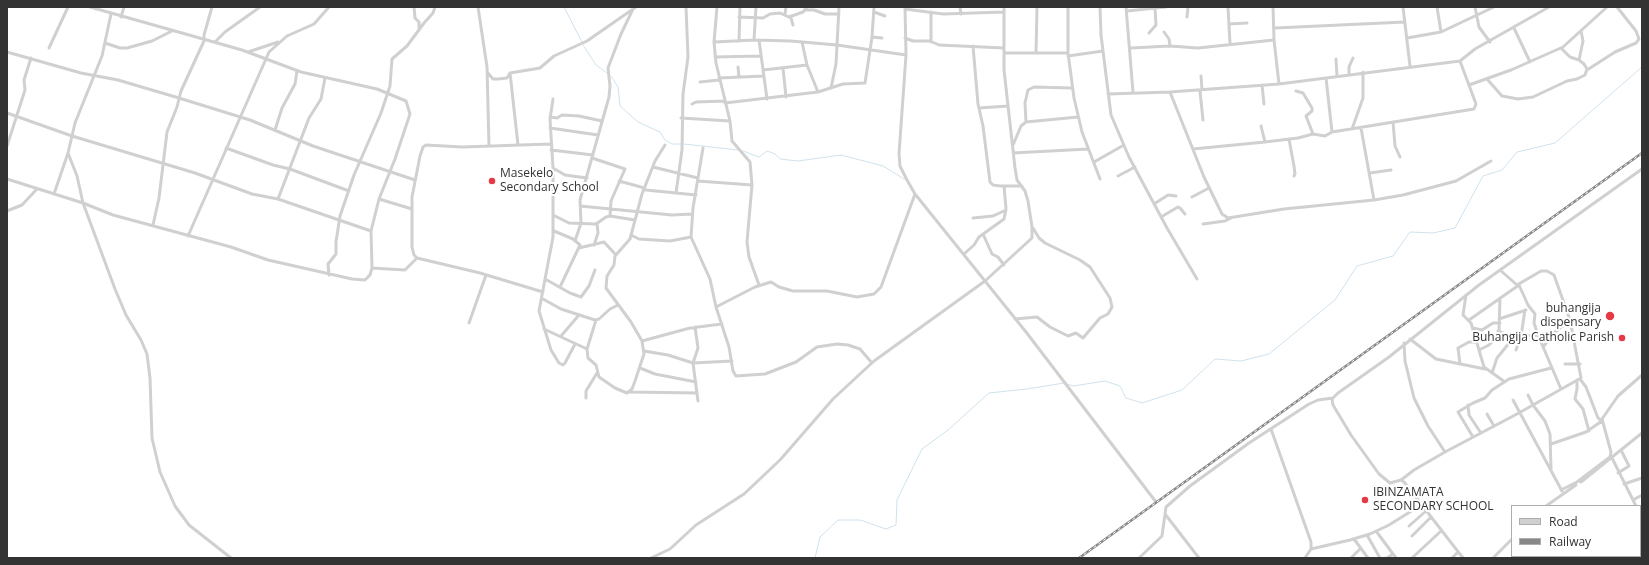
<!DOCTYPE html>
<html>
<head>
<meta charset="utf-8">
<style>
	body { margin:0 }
	#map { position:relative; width:1649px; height:565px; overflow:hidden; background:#fff; font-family:"Open Sans",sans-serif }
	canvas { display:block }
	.frame { position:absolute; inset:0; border:8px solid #333; pointer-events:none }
	.legend { position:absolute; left:1511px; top:505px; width:130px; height:52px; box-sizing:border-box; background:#fff; border:1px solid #adadad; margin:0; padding:5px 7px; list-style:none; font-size:12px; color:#333 }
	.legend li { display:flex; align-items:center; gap:8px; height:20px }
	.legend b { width:20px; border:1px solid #adadad }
</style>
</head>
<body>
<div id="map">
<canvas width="1649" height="565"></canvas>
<div class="frame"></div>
<ul class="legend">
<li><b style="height:5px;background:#d0d0d0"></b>Road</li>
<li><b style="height:5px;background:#888"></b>Railway</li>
</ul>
</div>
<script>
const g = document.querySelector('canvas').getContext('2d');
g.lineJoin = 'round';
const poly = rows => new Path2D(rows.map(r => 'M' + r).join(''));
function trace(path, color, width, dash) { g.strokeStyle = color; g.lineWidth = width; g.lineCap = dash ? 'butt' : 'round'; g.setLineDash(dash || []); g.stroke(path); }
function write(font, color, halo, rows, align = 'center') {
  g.font = font + ' "Open Sans",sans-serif'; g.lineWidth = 4; g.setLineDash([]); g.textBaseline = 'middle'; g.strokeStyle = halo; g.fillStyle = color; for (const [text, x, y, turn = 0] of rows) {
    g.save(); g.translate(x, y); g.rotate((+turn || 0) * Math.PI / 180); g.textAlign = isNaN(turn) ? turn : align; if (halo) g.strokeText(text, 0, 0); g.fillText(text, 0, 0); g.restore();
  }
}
const stream = poly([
	[564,7,582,42],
	[583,45,596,65,607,73],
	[611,76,618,87,620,106,638,122,660,132,665,140,672,144,681,144],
	[684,144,738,150],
	[743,151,759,157,767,151,775,154,780,159,798,161,841,155,883,166,904,179],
	[1067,384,1073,386,1105,381,1120,386,1126,398,1142,403,1182,390,1215,359,1241,361,1269,354,1335,300,1357,266,1393,256,1410,232,1433,233,1455,228,1483,176,1502,170,1517,152,1555,143,1642,67],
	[815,558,820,537,838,520,860,520,886,529,896,525,897,500,922,449,948,430,989,393,1027,389,1064,383]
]);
const minor = poly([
	[414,7,415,18,419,22,419,30],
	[478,7,487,67,489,146],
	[717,7,714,42,716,63,730,121,732,141,750,162,752,185,747,242,749,257,759,285],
	[905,7,906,55,899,154,900,166,907,180,915,194,1026,332,1156,502],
	[960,7,961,14],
	[1068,7,1068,53,1074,98,1082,132,1100,179],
	[1100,7,1101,35,1111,115,1129,157,1167,228,1197,279],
	[1126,7,1133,92],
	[1228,7,1230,43],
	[1273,7,1274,40,1279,84],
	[1403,7,1410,66],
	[1437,7,1441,32],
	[1475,7,1479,27,1490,42],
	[905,9,943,14,1004,12],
	[805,10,814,10,825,14,839,14],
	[1127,11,1166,7],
	[874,12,885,16],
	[111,14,102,56,75,123,68,153,77,176,83,203,115,289,126,315,141,340,147,354,150,378,152,438,160,472,175,506,189,525,231,558],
	[785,14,786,7],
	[121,17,124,7],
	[739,17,763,18,770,14,780,13,791,18,793,25],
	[789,17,803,12,807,7],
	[1187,17,1188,7],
	[1229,24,1247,23],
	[1275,28,1405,22],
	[1514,28,1530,62],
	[1164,32,1169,39,1170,46],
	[1149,33,1156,25,1155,8],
	[872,37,882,38],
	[905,38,913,41,930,41,939,45,1004,48],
	[1407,38,1441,32,1494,7],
	[754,40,756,7],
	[759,40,767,99],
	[739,41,740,7],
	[215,42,225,32,260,7],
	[714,42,754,40,791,41,837,45,906,55],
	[802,42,807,65,818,92],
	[931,42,931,12],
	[105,43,120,48,127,48,152,41,172,31],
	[973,46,978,104,983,126,990,182,993,185,1000,186,1022,186],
	[49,48,68,7],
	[1131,48,1170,46,1198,48,1274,40],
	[7,52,81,73,118,80,179,98,250,120,313,146,415,180],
	[248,52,278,42],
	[1004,53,1068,53],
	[1036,53,1037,7],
	[1068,56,1103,51],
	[715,57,760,56],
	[1336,59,1337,76],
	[1579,60,1583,41,1581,31],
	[738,67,739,77],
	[783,68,786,97],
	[763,70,807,65],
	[1587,70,1615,52,1636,43,1639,39,1636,31,1617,7],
	[487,72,493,79,498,79,507,78,510,73,540,68,554,56,587,41,636,7],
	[510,73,518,145],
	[1349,74,1349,67,1353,58],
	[1201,76,1202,90],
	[719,78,764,76],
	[1326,78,1332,132],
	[1487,79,1502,96,1518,99,1533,97,1567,81,1577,79,1585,75,1587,69,1584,64,1579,60,1570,57,1561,48],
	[700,82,719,80],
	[1262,85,1264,104],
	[1469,85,1511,70,1563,47,1607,7],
	[831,88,836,64,839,7],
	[1200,91,1203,120],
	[1296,91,1303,93,1312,108,1312,111,1306,116,1313,134],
	[1170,92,1204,177,1222,214,1228,218,1284,209,1374,200,1403,195,1456,181,1491,161],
	[1108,94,1170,92,1279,84,1460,61,1475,49,1549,7],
	[553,99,550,119,553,168,553,237,539,311,551,350,559,363,563,365,565,363,575,344],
	[725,103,818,92,843,84,865,83,872,37,874,7],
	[692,104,696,102,725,101],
	[979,108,1008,106],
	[7,113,72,136,195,173,252,194,278,199,371,231],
	[550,117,557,118,562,115,579,116,602,121],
	[681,118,730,121],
	[1026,122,1025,103,1028,90,1034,87,1072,88],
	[1393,122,1395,146,1400,157],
	[1261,126,1265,142],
	[550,128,598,135],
	[1361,128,1374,200],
	[1352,129,1363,98,1363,72],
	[275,130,282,108,295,84,297,71],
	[1289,139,1294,166,1295,174,1294,176],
	[665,145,655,161,642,194,630,239,615,256,614,265,607,276,606,288,631,322,642,341,690,328,722,324],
	[1013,145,1021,126,1026,122,1078,117],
	[7,146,25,90,24,80,31,58],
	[226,148,273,165,290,169,349,191],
	[703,148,693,208,691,237,710,279,716,307],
	[1193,149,1265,142,1298,138,1313,134,1325,136,1332,132,1474,109,1476,104,1460,61],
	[551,150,593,155],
	[1013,153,1088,149],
	[592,158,625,169,611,201,610,216],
	[1094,162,1124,145],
	[653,167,698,178],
	[553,168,565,175,587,178],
	[1370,173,1391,170],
	[1118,176,1135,167],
	[7,179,83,203,113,215,231,247,268,260,352,279,365,280,370,275,372,268,371,231,379,199,395,159,410,114,406,101,377,89,301,72,242,50,90,7],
	[619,181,641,187,646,190,696,195],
	[698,181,752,185],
	[676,193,682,150,683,94,688,57,686,7],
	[54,194,68,153],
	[1192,197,1209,188],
	[278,199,309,118,321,99,325,78],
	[379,199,412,209],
	[1154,204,1168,195,1176,196],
	[580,206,672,215,692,214],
	[7,211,22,205,36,190],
	[553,215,569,223,596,224,606,217,610,216,635,220],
	[1161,217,1178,207,1180,208,1185,214],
	[973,218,993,216,1006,210],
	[1203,224,1225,221,1231,218],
	[153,225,159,198,167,132,177,107,181,91,204,41,204,35,212,7],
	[554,231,573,239,580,245,560,287],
	[983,234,992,254,998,257,1004,265],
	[631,235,639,239,670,241,691,237],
	[188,236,269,52,287,36,314,24,329,7],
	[575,241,581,223,580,200,609,97,610,86,608,68,621,34,633,9],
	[594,245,598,233,597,223],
	[579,248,604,242,616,255],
	[964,254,974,245,979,237,1004,219,1006,209,1004,186],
	[372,268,405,270,417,258],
	[329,275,328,264,336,254,336,242,340,216,354,175,381,113,390,86,392,59,407,46,424,23,433,13,435,7],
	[545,279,570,293,581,297,589,286,595,270],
	[543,292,480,273,417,258,414,255,412,247,412,197,420,156,423,147,426,145,462,147,551,144],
	[1466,295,1463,315,1471,323,1484,367,1505,382],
	[543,299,561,309,595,320,599,319,610,309,618,305],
	[1015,319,1037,317,1050,327,1068,336,1076,333,1083,338,1100,318,1108,314,1112,307,1110,298,1090,267,1080,260,1045,243,1039,238,1033,228],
	[1499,319,1526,310],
	[1469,320,1519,285,1528,305,1535,314,1534,323,1538,335,1561,389],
	[469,323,486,275],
	[695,327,698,348,693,363,698,401],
	[1473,328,1482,330,1493,323,1500,323],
	[544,329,587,349,596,320],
	[1498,331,1510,336,1521,336,1525,310],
	[561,336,579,315],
	[1410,339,1436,359,1485,369],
	[1404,343,1405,361,1414,398,1428,426,1445,452],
	[1543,347,1555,332,1570,320],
	[587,349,588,358,596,365,599,377,615,388,627,393,632,389,635,381,644,354,642,341],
	[1479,350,1489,345,1495,339,1499,330,1500,298],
	[1516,350,1521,336,1538,335],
	[644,351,668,355,693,363,732,361],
	[872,363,860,349,848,345,837,344,817,347,796,362,765,374,736,376,733,371,729,347,716,307,755,287,771,282,779,287,793,291,827,291,857,297,874,294,881,287,915,194],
	[1460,364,1458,348,1469,342,1476,342],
	[1565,364,1580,364],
	[640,368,655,374,696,382],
	[1492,373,1497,358,1514,337],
	[1577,380,1577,389,1575,399,1583,409,1589,431],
	[629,392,697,393],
	[1528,395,1533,405,1545,421,1550,434,1551,469],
	[586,398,586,391,597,373],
	[1513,400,1562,491],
	[1468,405,1469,415,1481,433],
	[1487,414,1494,426],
	[1271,429,1311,542,1311,549,1305,558],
	[1473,437,1458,412,1473,403,1485,398,1492,390,1509,379,1551,368],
	[1551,444,1586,432,1602,421,1598,418,1586,387,1580,379],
	[1612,458,1636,506],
	[1618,473,1629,466,1621,450],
	[1401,480,1414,470,1445,452,1517,414,1581,378,1570,320,1554,275,1547,271,1541,271,1517,285,1500,270],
	[1581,482,1642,433],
	[1624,484,1642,478],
	[1561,490,1577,482,1610,457,1611,452,1602,419,1618,396,1642,375],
	[1633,500,1642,495],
	[1546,506,1576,485],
	[1640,512,1642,514],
	[1165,514,1199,558],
	[1640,519,1642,519],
	[1409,526,1426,511],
	[1376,531,1396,558],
	[1367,535,1380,558],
	[1412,536,1431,517],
	[1354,539,1368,558],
	[1311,549,1350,540,1370,534,1389,525,1413,510,1423,507],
	[1518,556,1520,558],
	[651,558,670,549,696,525,744,494,780,460,833,399,874,361,985,281,1032,238,1032,227,1028,201,1025,191,1017,180,1015,168,1004,70,1004,7],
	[1139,558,1162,536,1166,507,1190,486,1249,443,1309,404,1318,400,1333,398],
	[1351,558,1360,549],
	[1387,558,1393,554],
	[1412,558,1441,531],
	[1452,558,1458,552],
	[1463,558,1404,482,1401,480,1390,483,1379,474,1351,435,1333,405,1332,399,1338,393,1389,357,1479,285,1642,169],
	[1493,558,1512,539],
	[1539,558,1540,556]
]);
const rail = poly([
	[1079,558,1642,153]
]);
const markers = [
	[492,181,4,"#e63946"],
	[1610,316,5,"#e63946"],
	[1622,338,4,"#e63946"],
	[1365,500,4,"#e63946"]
];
const poiNames = [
	["Masekelo",500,174],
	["Secondary School",500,188],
	["buhangija",1601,309,"right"],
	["dispensary",1601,323,"right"],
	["Buhangija Catholic Parish",1614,338,"right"],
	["IBINZAMATA",1373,493],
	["SECONDARY SCHOOL",1373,507]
];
trace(stream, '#cfe2ee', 1);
trace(minor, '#d0d0d0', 3);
trace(rail, '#888', 2.5);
trace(rail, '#fff', 1, [3]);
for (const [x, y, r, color] of markers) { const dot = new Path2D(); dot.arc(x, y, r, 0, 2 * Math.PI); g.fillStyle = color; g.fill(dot); trace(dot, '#fff', 1.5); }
write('12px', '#333', '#fff', poiNames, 'left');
</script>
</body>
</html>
